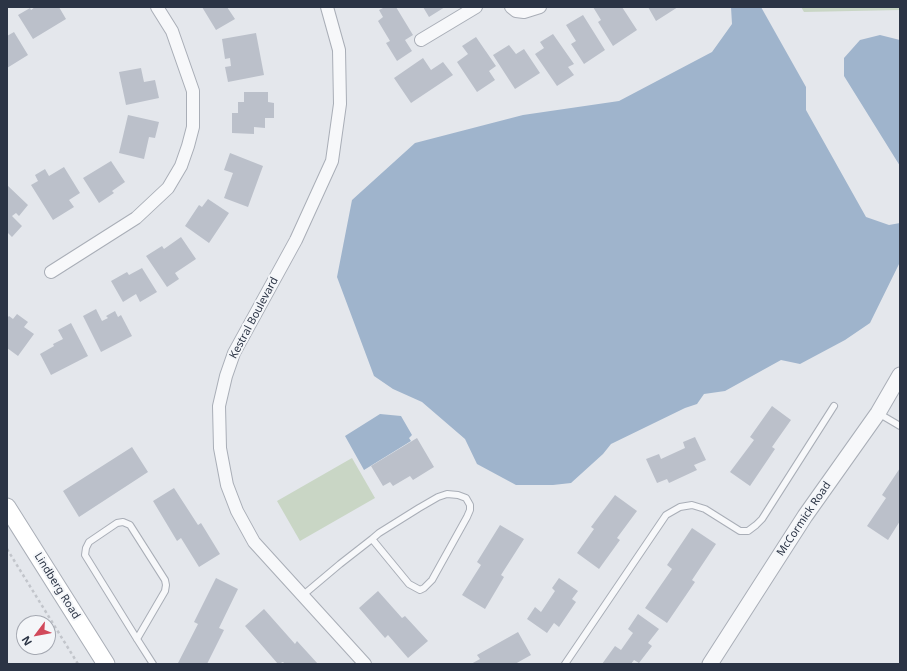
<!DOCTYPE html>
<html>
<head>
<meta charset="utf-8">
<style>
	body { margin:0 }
	#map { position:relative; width:907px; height:671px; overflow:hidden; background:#e4e7ec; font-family:"Noto Sans",sans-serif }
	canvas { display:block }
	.frame { position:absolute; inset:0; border:8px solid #2b3445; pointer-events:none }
	.north { position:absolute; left:16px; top:615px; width:40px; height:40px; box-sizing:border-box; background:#f4f6f9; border:1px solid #a4a8b1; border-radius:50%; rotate:238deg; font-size:11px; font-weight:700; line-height:16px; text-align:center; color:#2b3445 }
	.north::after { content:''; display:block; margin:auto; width:14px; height:18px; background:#d1495b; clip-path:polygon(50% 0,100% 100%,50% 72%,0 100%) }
</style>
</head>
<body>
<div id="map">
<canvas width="907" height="671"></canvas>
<div class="frame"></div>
<div class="north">N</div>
</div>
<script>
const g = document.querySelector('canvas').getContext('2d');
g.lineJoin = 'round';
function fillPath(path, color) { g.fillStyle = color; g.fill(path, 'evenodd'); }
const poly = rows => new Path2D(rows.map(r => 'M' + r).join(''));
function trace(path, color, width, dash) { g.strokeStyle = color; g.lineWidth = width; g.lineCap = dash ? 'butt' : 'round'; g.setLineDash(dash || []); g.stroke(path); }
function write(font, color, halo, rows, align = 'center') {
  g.font = font + ' "Noto Sans",sans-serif'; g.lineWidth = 4; g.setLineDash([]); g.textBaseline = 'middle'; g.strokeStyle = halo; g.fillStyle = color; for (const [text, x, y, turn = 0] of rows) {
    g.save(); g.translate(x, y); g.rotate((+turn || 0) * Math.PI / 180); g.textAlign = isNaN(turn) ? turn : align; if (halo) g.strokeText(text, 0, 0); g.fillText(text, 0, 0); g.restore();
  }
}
const green = poly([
	[801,7,900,7,900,10,804,12],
	[352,458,375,498,300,541,277,501]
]);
const water = poly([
	[731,7,761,7,806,87,806,110,866,217,889,225,900,223,900,262,870,323,845,340,800,364,781,360,725,391,704,394,697,404,685,408,611,444,603,454,571,483,553,485,516,485,477,464,465,439,422,402,393,389,374,376,337,277,352,200,415,143,523,115,619,101,712,52,732,24],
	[880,35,900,40,900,166,844,76,844,58,860,40],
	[380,414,401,416,412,435,409,438,411,441,364,470,345,436]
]);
const building = poly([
	[35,7,59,7,66,19,33,39,18,15,30,8,31,10],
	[202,7,227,7,235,19,216,30],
	[385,7,396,7,413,35,405,40,412,51,397,61,386,43,390,41,378,21,383,17,379,10],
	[423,7,445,7,429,17],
	[593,7,622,7,637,30,613,46,598,22,601,20],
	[648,7,678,7,656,21],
	[583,15,605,50,584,64,571,44,576,41,566,25],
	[14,32,28,55,7,68,7,36],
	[256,33,264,75,228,82,225,67,231,66,230,58,225,59,222,39],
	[553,34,574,64,568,67,574,75,557,86,535,54,544,48,540,42],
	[476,37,496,66,489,71,495,80,477,92,457,62,468,54,462,46],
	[509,45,516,54,524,49,540,73,515,89,493,55],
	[423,58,431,70,443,62,453,75,411,103,394,78],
	[141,68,144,82,155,80,159,98,126,105,119,72],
	[244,92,268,92,268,102,274,103,274,118,265,118,265,128,254,127,254,134,232,133,232,113,238,113,238,102,244,102],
	[128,115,159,122,155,138,149,137,144,159,119,153],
	[230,153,263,166,248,207,224,198,233,173,224,170],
	[111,161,125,182,112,191,114,193,99,203,83,178],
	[64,167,80,193,69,200,74,207,53,220,31,185,38,181,35,175,45,169,49,176],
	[7,185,28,205,19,216,16,213,12,216,22,226,12,237,7,232],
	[208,199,229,213,209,243,185,226,199,205,202,207],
	[181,237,196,259,175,273,179,279,167,287,146,256,162,246,164,249],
	[142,268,157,292,140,302,136,294,123,302,111,281,127,272,129,275],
	[96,309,102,321,108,318,106,316,115,311,118,317,121,315,132,336,101,352,83,316],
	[17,314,28,322,24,327,34,334,18,356,7,348,7,318,9,316,13,319],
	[71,323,88,356,51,375,40,354,54,346,53,344,63,339,58,330],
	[772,406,791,420,772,447,775,449,750,486,730,472,754,440,750,437],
	[695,437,706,460,694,465,697,470,669,483,667,479,657,483,646,459,659,454,661,459,685,448,683,442],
	[417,438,434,467,413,480,410,476,393,486,390,482,383,486,371,466],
	[132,447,148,472,79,517,63,491],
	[900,468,900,521,888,540,867,526,886,498,882,495],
	[174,488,198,525,201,523,220,554,199,567,181,538,177,541,153,501],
	[615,495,637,511,617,538,620,540,599,569,577,553,594,529,591,527],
	[500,525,524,539,501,575,504,577,485,609,462,595,481,565,477,562],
	[692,528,716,544,692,580,695,582,667,623,645,608,672,569,667,565],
	[216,578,238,589,219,628,224,630,207,664,179,664,178,663,198,624,194,622],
	[559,578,578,591,572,599,576,602,559,627,554,623,547,633,527,619,535,607,541,612,555,591,552,588],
	[378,591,402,618,405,616,428,641,408,658,388,635,385,638,359,608],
	[264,609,295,644,297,641,318,664,285,664,283,662,278,664,245,626],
	[638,614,659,629,648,643,652,646,639,663,634,660,631,664,602,664,615,646,621,650,633,633,628,629],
	[518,632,531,655,515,664,471,664,480,659,477,655]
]);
const path = poly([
	[7,549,78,664]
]);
const service = poly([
	[878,413,900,426],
	[302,596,340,564,372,539,379,533,419,508,438,497,447,494,458,495,466,498,470,505,470,510,467,517,432,580,424,588,420,590,409,584,372,539],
	[137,639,165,591,166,585,165,580,130,525,123,522,117,523,89,542,86,548,85,555,137,639,153,664],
	[565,664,666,515,680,507,692,505,705,509,740,531,748,531,756,525,762,519,834,406]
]);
const minor = poly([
	[327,7,339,50,340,104,332,161,296,240,234,353,226,376,219,406,220,448,227,485,237,511,254,542,365,664],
	[511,7,516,11,524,12,540,7],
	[421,40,476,7],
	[51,272,136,218,168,188,181,166,188,146,193,127,193,91,172,31,157,7]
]);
const tertiary = poly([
	[710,664,805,516,878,413,900,375]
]);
const secondary = poly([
	[7,507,106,664]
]);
const streetNames = [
	["Kestral Boulevard",254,318,-62],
	["McCormick Road",804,519,-56],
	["Lindberg Road",57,586,58]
];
fillPath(green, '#c9d6c5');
fillPath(water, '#9fb4cc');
fillPath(building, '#bbc0ca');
trace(service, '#a9aeb7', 8);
trace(minor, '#a9aeb7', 14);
trace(tertiary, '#a9aeb7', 17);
trace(secondary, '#a9aeb7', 19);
trace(path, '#c2c5cb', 2.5, [3, 3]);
trace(service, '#f7f8fa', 6);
trace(minor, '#f7f8fa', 12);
trace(tertiary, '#f7f8fa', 15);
trace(secondary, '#fff', 17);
write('11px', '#2b3445', '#f4f6f9', streetNames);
</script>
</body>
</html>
